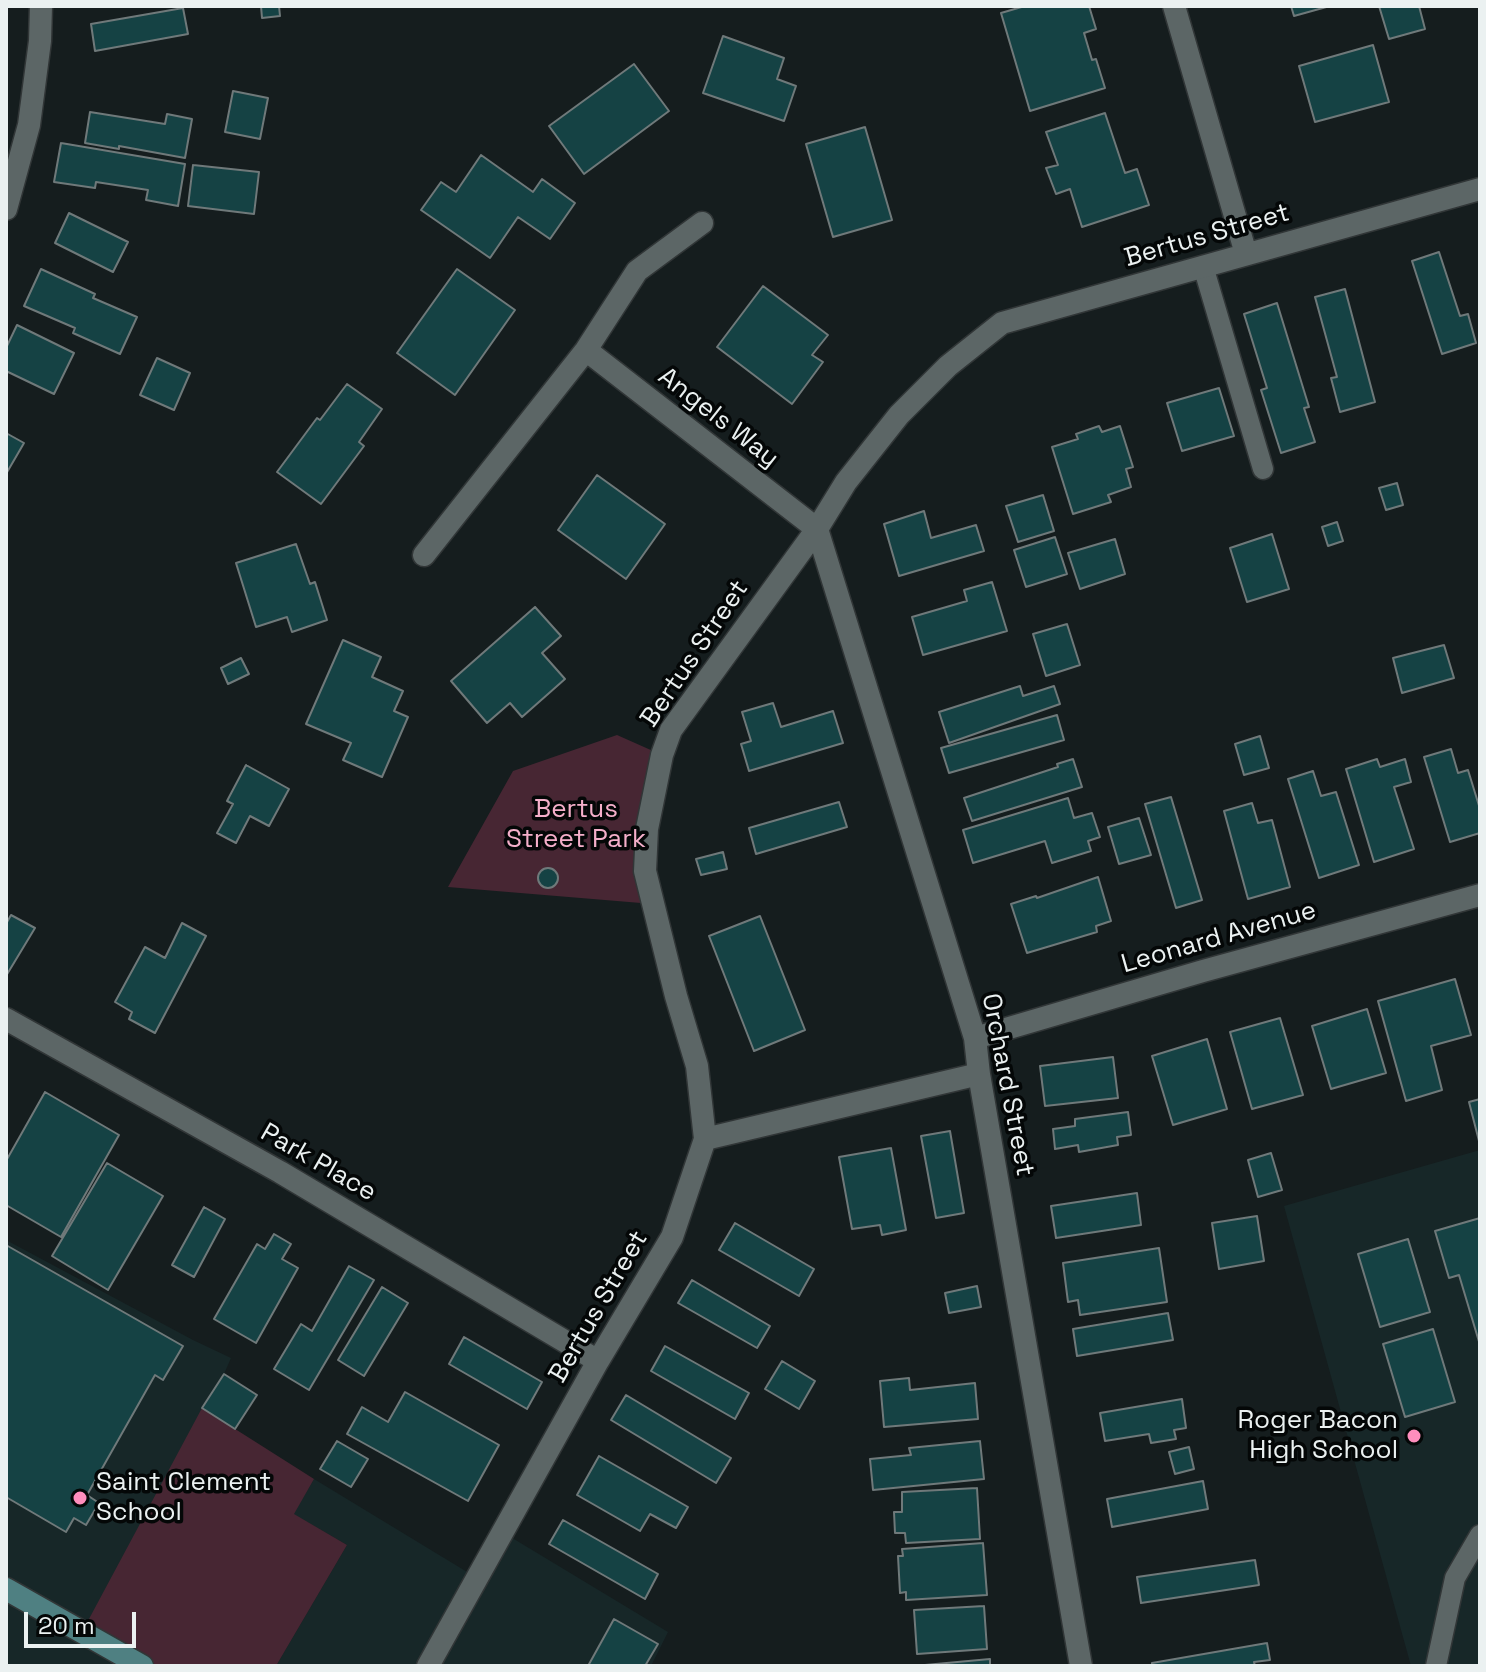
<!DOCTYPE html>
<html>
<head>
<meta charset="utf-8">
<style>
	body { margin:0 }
	#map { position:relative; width:1486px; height:1672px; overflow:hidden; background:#151d1e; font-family:"Space Grotesk",sans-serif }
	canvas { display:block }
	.frame { position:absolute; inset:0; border:8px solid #ebf1f1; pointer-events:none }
	.scale { position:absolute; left:24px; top:1612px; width:112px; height:36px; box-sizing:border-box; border:4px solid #ebf1f1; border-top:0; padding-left:10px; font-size:24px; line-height:28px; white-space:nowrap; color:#ebf1f1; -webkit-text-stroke:6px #040707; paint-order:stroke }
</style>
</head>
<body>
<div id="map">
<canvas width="1486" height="1672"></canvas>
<div class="frame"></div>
<div class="scale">20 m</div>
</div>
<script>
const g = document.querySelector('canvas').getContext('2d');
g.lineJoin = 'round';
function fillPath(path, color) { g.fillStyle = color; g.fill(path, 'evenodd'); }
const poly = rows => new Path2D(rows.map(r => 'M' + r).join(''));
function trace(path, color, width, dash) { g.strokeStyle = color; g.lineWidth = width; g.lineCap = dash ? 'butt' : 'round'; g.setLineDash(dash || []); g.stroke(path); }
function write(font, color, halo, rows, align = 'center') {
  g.font = font + ' "Space Grotesk",sans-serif'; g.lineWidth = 7; g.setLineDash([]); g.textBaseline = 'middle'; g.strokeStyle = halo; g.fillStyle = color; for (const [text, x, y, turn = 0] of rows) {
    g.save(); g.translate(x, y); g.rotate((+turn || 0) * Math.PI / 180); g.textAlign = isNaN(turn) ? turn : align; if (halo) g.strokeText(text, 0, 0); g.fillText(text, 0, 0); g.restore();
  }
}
const built = poly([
	[1480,1150,1480,1666,1411,1666,1284,1206],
	[6,1240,193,1340,231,1358,224,1374,202,1408,142,1666,6,1666],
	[314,1479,477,1578,504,1533,668,1632,651,1666,276,1666,347,1545,293,1514]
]);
const green = poly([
	[617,735,662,755,653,904,448,887,513,771],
	[202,1408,314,1479,294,1514,347,1545,276,1666,142,1666,82,1632]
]);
const building = poly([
	[261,6,279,6,280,16,262,18,261,6],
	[1025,6,1089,6,1096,29,1084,33,1092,60,1096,59,1105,88,1030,111,1001,13,1025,6],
	[1291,6,1330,6,1294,16,1291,6],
	[1379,6,1419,6,1425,29,1389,39,1379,6],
	[183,8,188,34,95,51,91,24,183,8],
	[723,36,784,58,777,79,796,86,784,121,703,93,723,36],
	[1373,45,1389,102,1315,122,1299,66,1373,45],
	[634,64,669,111,584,174,549,126,634,64],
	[233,91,268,98,260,139,225,132,233,91],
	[90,112,165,124,167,114,192,119,185,158,119,146,119,149,85,143,90,112],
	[1105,113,1125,173,1137,169,1149,205,1082,227,1070,189,1056,194,1046,168,1058,165,1046,132,1105,113],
	[865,127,892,220,833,237,806,144,865,127],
	[61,143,185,164,178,206,146,200,148,190,96,182,95,188,54,182,61,143],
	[481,155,533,192,542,179,575,203,550,239,518,217,490,258,421,210,441,182,456,192,481,155],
	[193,165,259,172,254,214,188,206,193,165],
	[69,213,128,242,113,272,55,243,69,213],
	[1439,252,1460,316,1468,314,1476,343,1442,354,1412,261,1439,252],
	[41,269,95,294,93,298,137,317,120,354,73,333,75,328,24,306,41,269],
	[457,269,515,310,455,395,397,353,457,269],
	[763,286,828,335,812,355,823,362,792,404,717,347,763,286],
	[1345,289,1375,402,1340,412,1331,378,1337,377,1315,297,1345,289],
	[1277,303,1309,407,1304,408,1315,442,1281,453,1261,390,1267,388,1244,314,1277,303],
	[17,325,74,353,54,394,6,371,6,348,17,325],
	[157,358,190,373,174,410,140,395,157,358],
	[347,384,382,409,359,442,364,446,321,504,277,472,317,418,320,420,347,384],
	[1219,388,1234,436,1182,451,1167,403,1219,388],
	[1099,426,1102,432,1120,426,1133,467,1126,469,1131,487,1108,495,1111,502,1073,514,1052,447,1078,439,1076,434,1099,426],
	[6,433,24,443,6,474,6,433],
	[597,475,665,524,626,579,558,530,597,475],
	[1397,483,1403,505,1386,510,1379,488,1397,483],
	[1043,495,1054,531,1018,542,1006,506,1043,495],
	[924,511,931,538,976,525,984,551,899,576,884,524,924,511],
	[1337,522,1343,541,1328,546,1322,527,1337,522],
	[1272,534,1289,589,1247,602,1230,548,1272,534],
	[1055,537,1067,574,1026,587,1014,550,1055,537],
	[1115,539,1125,574,1080,589,1068,553,1115,539],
	[296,544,310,584,315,582,327,620,292,632,287,617,256,627,236,563,296,544],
	[992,582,1007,631,923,655,912,617,967,601,964,590,992,582],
	[535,607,561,636,542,653,565,679,522,717,510,703,487,723,451,681,535,607],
	[1067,624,1080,665,1046,676,1033,634,1067,624],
	[343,640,381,657,372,677,403,691,394,711,408,717,382,777,343,760,351,743,306,724,343,640],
	[1444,645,1454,678,1402,693,1393,658,1444,645],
	[241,658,249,674,228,684,221,668,241,658],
	[1020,686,1023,696,1054,686,1060,704,949,743,939,712,1020,686],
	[773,703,781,727,833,711,843,743,749,771,741,744,751,741,742,712,773,703],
	[1057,715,1064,740,949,773,941,748,1057,715],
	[1260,736,1269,768,1244,775,1235,744,1260,736],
	[1451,749,1458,773,1468,770,1480,809,1480,833,1450,842,1424,757,1451,749],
	[1073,759,1082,787,972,821,964,798,1058,767,1057,764,1073,759],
	[1377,759,1380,767,1405,759,1411,782,1394,787,1414,849,1374,862,1346,769,1377,759],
	[246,765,289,789,269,826,250,816,236,843,217,833,233,804,227,801,246,765],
	[1313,771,1321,796,1336,792,1359,865,1319,878,1288,779,1313,771],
	[1171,797,1202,900,1176,908,1145,804,1171,797],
	[1068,798,1074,818,1092,813,1100,837,1088,841,1091,851,1052,863,1045,841,973,863,963,830,1068,798],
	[839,802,847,827,756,854,749,828,839,802],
	[1252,803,1258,823,1272,820,1290,887,1248,899,1224,811,1252,803],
	[1139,818,1151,855,1119,864,1108,827,1139,818],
	[723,852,727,869,701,875,696,859,723,852],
	'538 878a10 10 0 1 1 20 0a10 10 0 1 1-20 0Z',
	[1098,877,1111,921,1096,926,1097,932,1027,953,1011,904,1036,896,1037,898,1098,877],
	[11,915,35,928,6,976,6,924,11,915],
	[760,916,805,1030,754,1051,709,936,760,916],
	[182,923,206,936,155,1033,129,1019,132,1012,115,1002,145,947,165,958,182,923],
	[1455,979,1471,1035,1431,1046,1442,1090,1406,1101,1378,1001,1455,979],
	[1367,1009,1386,1073,1331,1089,1312,1026,1367,1009],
	[1280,1018,1303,1095,1252,1109,1230,1032,1280,1018],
	[1207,1039,1227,1109,1173,1125,1152,1056,1207,1039],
	[1113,1057,1118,1098,1045,1106,1040,1066,1113,1057],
	[45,1092,119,1135,61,1237,6,1205,6,1161,45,1092],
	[1480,1099,1480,1141,1479,1141,1469,1102,1480,1099],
	[1128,1112,1131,1135,1117,1137,1118,1145,1079,1152,1078,1145,1055,1149,1053,1129,1075,1126,1075,1119,1128,1112],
	[950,1131,964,1213,936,1218,921,1136,950,1131],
	[891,1148,906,1230,882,1235,880,1225,852,1229,839,1157,891,1148],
	[1271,1153,1282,1190,1258,1197,1248,1160,1271,1153],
	[107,1163,163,1196,108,1290,52,1256,107,1163],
	[1137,1193,1141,1225,1056,1238,1051,1206,1137,1193],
	[204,1207,225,1219,194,1277,172,1265,204,1207],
	[1257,1216,1264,1261,1219,1269,1212,1223,1257,1216],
	[1480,1218,1480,1345,1459,1275,1449,1278,1435,1231,1480,1218],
	[735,1223,814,1269,799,1296,719,1250,735,1223],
	[274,1234,291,1244,282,1259,298,1268,256,1343,214,1319,257,1244,265,1249,274,1234],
	[1408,1239,1430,1312,1380,1327,1358,1254,1408,1239],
	[6,1245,183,1346,163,1380,155,1375,87,1495,99,1503,86,1525,74,1518,66,1532,6,1497,6,1245],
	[1159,1248,1167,1302,1080,1315,1078,1300,1068,1302,1063,1263,1159,1248],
	[349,1266,374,1280,309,1390,274,1369,301,1324,312,1331,349,1266],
	[692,1280,770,1326,757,1348,678,1303,692,1280],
	[977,1286,981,1307,949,1313,945,1293,977,1286],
	[382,1287,408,1303,364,1376,338,1360,382,1287],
	[1168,1313,1173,1340,1077,1356,1073,1329,1168,1313],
	[1433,1329,1455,1402,1405,1417,1383,1344,1433,1329],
	[464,1337,542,1382,527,1409,449,1364,464,1337],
	[665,1346,749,1393,735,1419,651,1371,665,1346],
	[782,1361,815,1381,799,1409,765,1389,782,1361],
	[224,1374,257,1395,235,1429,202,1408,224,1374],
	[909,1378,910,1390,975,1383,978,1419,884,1427,880,1381,909,1378],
	[405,1392,499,1445,468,1501,347,1434,362,1407,388,1422,405,1392],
	[626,1395,731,1458,716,1483,611,1420,626,1395],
	[1182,1399,1186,1428,1174,1430,1176,1439,1151,1443,1149,1434,1105,1441,1100,1413,1182,1399],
	[337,1441,368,1459,351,1487,320,1469,337,1441],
	[980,1441,984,1479,873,1490,870,1459,911,1455,909,1448,980,1441],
	[1189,1447,1194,1469,1175,1474,1169,1452,1189,1447],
	[599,1456,688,1507,676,1528,650,1514,640,1531,577,1495,599,1456],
	[1203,1481,1208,1509,1112,1527,1107,1499,1203,1481],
	[977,1488,980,1539,906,1543,905,1533,895,1533,894,1512,902,1512,902,1492,977,1488],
	[563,1520,658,1574,645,1599,549,1544,563,1520],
	[983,1543,987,1595,906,1600,906,1592,900,1593,898,1556,903,1556,902,1549,983,1543],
	[1255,1560,1259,1585,1141,1603,1137,1577,1255,1560],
	[984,1606,987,1649,917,1654,914,1610,984,1606],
	[614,1619,658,1644,645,1666,588,1666,614,1619],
	[1267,1643,1270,1660,1254,1662,1255,1666,1152,1666,1152,1663,1267,1643],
	[990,1659,990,1666,914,1666,990,1659]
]);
const service = poly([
	[1203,266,1263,469],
	[1436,1666,1455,1578,1480,1535]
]);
const minor = poly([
	[1174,6,1246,254],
	[6,209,29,125,40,41,41,6],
	[586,350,817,529,975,1038,979,1074,1081,1666],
	[424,555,586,350,637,271,702,223],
	[6,1019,280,1172,598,1361],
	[975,1038,1203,971,1480,895],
	[705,1139,979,1074],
	[428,1666,598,1361,672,1237,705,1139,697,1066,676,996,645,871,647,829,662,755,671,730,817,529,846,482,899,415,948,366,1002,323,1480,189]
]);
const secondary = poly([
	[6,1589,142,1666]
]);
const markers = [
	[1414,1436,8,"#fe8ebd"],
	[80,1498,8,"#fe8ebd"]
];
const streetNames = [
	["Bertus Street",1207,236,-16],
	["Angels Way",718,418,38],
	["Bertus Street",695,654,-56],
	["Leonard Avenue",1219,938,-16],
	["Orchard Street",1007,1085,79],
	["Park Place",318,1163,30],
	["Bertus Street",599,1307,-60]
];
const parkNames = [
	["Bertus",576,810],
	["Street Park",576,840]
];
const poiNames = [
	["Roger Bacon",1398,1421],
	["High School",1398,1451],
	["Saint Clement",96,1483,"left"],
	["School",96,1513,"left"]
];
fillPath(built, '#172728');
fillPath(green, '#472633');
fillPath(building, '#154244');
trace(building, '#6f797a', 2);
trace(service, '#313637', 23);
trace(minor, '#313637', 25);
trace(secondary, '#313637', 25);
trace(service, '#5c6666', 20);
trace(minor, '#5c6666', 22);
trace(secondary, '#4f8082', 22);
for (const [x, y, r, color] of markers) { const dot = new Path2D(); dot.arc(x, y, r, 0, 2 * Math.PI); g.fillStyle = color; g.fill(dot); trace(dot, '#040707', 3); }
write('26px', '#ebf1f1', '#040707', streetNames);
write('26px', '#f5afca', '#040707', parkNames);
write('26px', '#ebf1f1', '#040707', poiNames, 'right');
</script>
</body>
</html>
